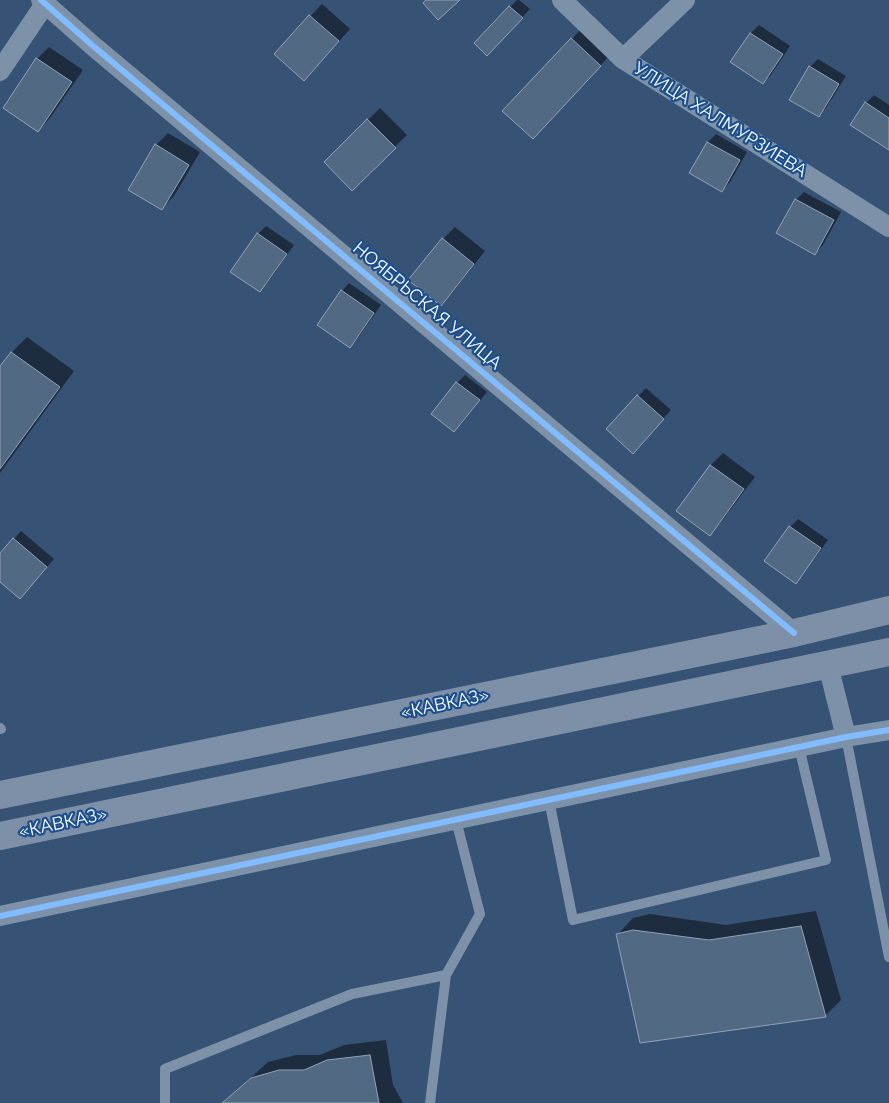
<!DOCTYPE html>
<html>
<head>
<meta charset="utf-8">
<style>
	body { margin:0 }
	canvas { display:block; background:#365274 }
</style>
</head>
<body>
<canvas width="889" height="1103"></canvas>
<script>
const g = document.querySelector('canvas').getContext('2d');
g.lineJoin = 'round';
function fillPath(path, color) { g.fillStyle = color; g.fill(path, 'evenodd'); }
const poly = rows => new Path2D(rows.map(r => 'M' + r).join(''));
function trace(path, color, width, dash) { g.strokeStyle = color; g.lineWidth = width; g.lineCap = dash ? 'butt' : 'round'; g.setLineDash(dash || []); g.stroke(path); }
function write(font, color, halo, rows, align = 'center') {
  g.font = font + ' Raleway,sans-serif'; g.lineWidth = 4.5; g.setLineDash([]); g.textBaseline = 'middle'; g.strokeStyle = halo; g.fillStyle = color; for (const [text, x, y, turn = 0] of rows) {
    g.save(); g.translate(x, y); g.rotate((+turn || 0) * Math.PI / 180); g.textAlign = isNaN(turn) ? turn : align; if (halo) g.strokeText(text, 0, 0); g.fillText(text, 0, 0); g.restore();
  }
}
const shadow = poly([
	[517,0,519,0,530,9,495,46,475,43],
	[322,4,350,29,316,67,275,54],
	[759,25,790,46,771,75,763,83,732,62,751,33],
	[584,26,612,53,545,125,504,111],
	[49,47,83,70,50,118,38,130,37,59],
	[818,59,846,76,826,108,818,116,810,67],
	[874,95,889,105,889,149,852,124,866,103],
	[380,108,407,135,352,189,326,162],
	[168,133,200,152,174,196,162,208,129,189,156,145],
	[716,134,747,152,730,182,722,190,690,173,708,142],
	[804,192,841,212,823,245,815,253,796,200],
	[266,226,294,245,268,282,260,290,258,234],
	[455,227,485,251,452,293,440,305,443,239],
	[349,283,381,305,358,338,350,346,342,291],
	[27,337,74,371,0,473,0,369,11,353],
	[465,375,487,392,462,423,454,431,457,383],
	[646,388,671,410,640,444,608,429],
	[723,453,755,477,721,522,709,534,677,511,711,465],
	[798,519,828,540,803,574,795,582,766,561,790,527],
	[21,531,54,559,27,589,0,581,0,555],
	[816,911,841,1000,825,1016,618,934,633,918,650,914,726,925],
	[386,1040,393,1085,403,1103,223,1103,268,1062,296,1055,320,1055,344,1045]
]);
const building = poly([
	[426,0,460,0,438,20,423,3,426,0],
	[509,6,523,18,487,56,474,43,509,6],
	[309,15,339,41,304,81,274,54,309,15],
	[750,33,783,54,763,84,730,62,750,33],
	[571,38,601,66,533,139,502,111,571,38],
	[36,58,72,82,38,132,3,108,36,58],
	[809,66,839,84,819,117,789,100,809,66],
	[865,102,889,118,889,150,850,125,865,102],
	[367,119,396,148,352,191,324,162,367,119],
	[707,142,740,160,722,192,689,173,707,142],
	[155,144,189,165,162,210,128,190,155,144],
	[795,199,834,220,815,255,776,233,795,199],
	[257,233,287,254,260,292,230,272,257,233],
	[442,238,474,264,441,306,408,280,442,238],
	[341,290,374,313,350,348,317,325,341,290],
	[11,352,60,387,0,469,0,366,11,352],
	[456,382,480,400,454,432,431,414,456,382],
	[637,395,664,419,633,454,606,429,637,395],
	[710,465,744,489,710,536,676,511,710,465],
	[789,526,821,548,796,584,764,561,789,526],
	[13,538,47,567,20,599,0,582,0,553,13,538],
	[801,926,826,1017,640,1043,616,934,633,930,709,940,801,926],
	[370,1055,379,1103,222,1103,251,1078,279,1070,304,1070,327,1060,370,1055]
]);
const service = poly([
	[0,728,1,729],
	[846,737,889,957],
	[549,800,573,920,826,860,799,747],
	[165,1103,165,1069,352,994,446,975],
	[430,1103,446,975,480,914,456,820]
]);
const minor = poly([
	[41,0,92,45,794,633],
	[562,0,623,59,889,227],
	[623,59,685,0],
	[0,71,45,4],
	[828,665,846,737],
	[0,916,846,737,889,730]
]);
const trunk = poly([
	[0,795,794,633,889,610],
	[0,836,889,652]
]);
const cycleway = poly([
	[41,0,92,45,794,633],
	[0,916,846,737,889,730]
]);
const streetNames = [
	["УЛИЦА ХАЛМУРЗИЕВА",720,120,32],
	["НОЯБРЬСКАЯ УЛИЦА",427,306,40],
	["«КАВКАЗ»",445,704,-12],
	["«КАВКАЗ»",63,823,-12]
];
fillPath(shadow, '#0007');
fillPath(building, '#526984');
trace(building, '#92a2b6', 1);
trace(service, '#7d92a8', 10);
trace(minor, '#7d92a8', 20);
trace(trunk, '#7e90a7', 28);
trace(cycleway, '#80bcff', 6);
write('18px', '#fff', '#1b4f8f', streetNames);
</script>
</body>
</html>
